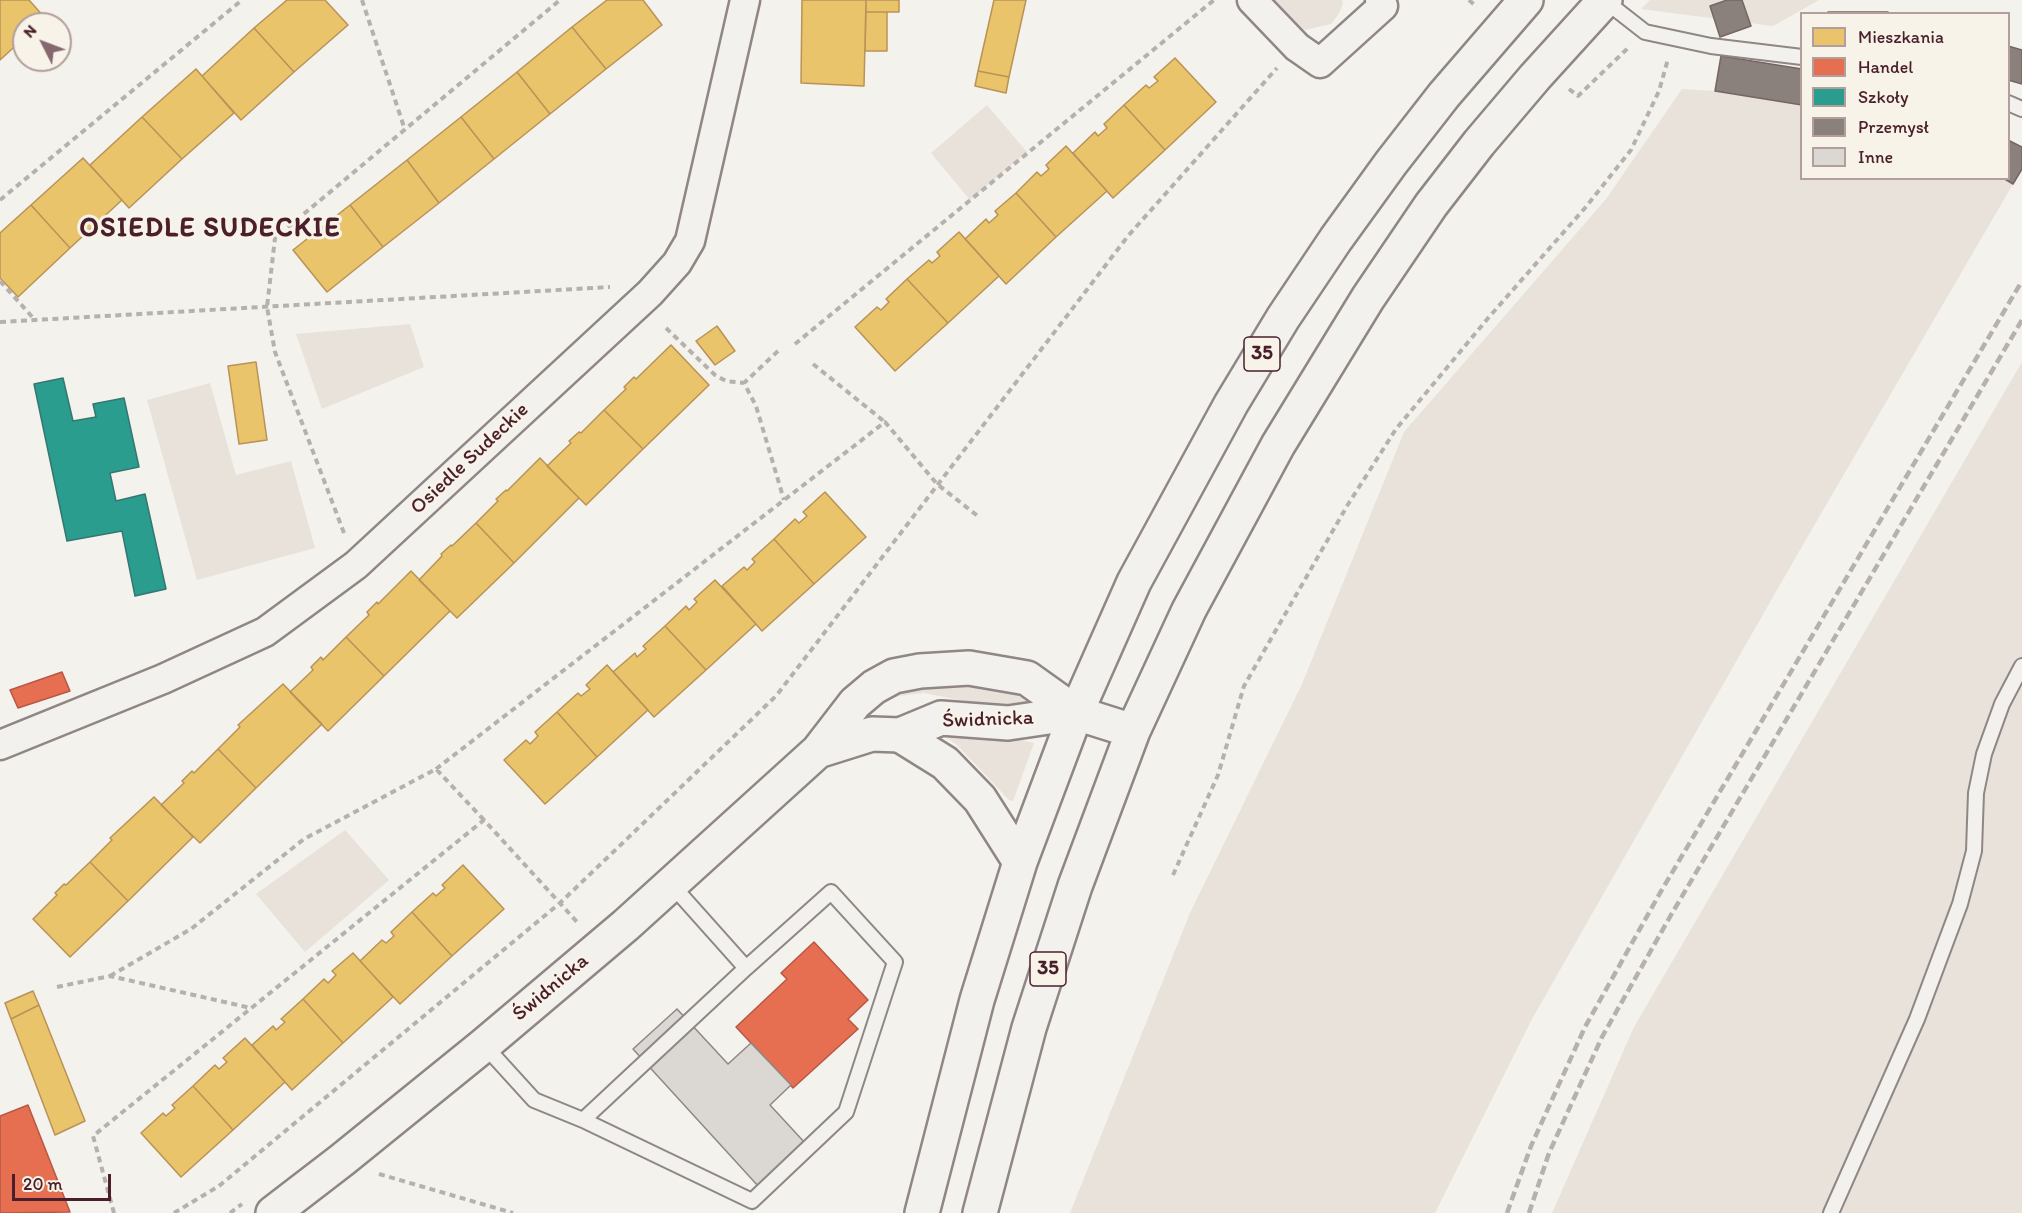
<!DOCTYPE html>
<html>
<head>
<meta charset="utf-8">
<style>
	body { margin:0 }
	#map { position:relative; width:2022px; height:1213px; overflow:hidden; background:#f4f2ec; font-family:Itim,sans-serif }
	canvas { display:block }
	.legend { position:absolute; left:1800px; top:12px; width:210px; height:168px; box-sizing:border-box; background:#f7f3e8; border:2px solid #b29e9c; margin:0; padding:8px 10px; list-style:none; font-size:18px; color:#4a1f2b }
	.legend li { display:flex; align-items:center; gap:12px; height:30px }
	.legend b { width:30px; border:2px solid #b29e9c }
	.north { position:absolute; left:12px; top:12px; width:60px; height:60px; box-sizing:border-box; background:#f7f3e8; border:2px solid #b29e9c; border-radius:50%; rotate:312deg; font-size:16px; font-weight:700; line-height:24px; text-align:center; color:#4a1f2b }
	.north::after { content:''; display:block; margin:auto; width:21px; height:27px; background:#86696f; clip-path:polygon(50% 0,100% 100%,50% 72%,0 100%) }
	.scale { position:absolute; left:12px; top:1174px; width:99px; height:27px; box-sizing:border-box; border:3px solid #4a1f2b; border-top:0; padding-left:8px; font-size:18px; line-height:21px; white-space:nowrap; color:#4a1f2b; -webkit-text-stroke:4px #f7f3e8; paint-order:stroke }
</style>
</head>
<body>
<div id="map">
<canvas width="2022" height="1213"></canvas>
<ul class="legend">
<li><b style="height:16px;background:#e9c46a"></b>Mieszkania</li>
<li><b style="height:16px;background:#e76f51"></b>Handel</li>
<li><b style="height:16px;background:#2a9d8f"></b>Szkoły</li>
<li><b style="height:16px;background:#8a817c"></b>Przemysł</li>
<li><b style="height:16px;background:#dbd7d3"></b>Inne</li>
</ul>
<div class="north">N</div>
<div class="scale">20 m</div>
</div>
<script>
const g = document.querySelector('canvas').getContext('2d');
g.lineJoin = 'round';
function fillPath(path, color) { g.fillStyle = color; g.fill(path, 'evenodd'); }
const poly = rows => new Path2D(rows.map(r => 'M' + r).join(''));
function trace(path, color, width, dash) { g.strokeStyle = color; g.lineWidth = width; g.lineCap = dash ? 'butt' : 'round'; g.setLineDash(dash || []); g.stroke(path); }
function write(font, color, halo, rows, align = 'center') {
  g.font = font + ' Itim,sans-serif'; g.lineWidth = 6; g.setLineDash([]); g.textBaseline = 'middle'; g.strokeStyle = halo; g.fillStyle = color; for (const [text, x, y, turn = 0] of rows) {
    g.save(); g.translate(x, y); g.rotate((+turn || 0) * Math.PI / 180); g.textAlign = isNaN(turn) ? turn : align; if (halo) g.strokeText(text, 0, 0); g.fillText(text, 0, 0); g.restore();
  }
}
const green = poly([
	[1273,0,1342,0,1343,4,1338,15,1331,24,1305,30,1299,28],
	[1650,0,1819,0,1773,26,1641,9],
	[1682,89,1715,91,1801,105,1802,178,2003,178,2013,184,1797,555,1532,1019,1435,1213,1070,1213,1190,913,1302,684,1404,432,1606,199],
	[987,105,1027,152,970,200,931,153],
	[410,324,424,367,322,409,296,334],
	[2022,362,2022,1213,1552,1213,1634,1027],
	[210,383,236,475,291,461,315,548,197,580,147,400],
	[934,682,1044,692,1042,716,924,693,899,696,872,707,877,696],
	[972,729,1034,743,1013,801,1009,800,956,744,938,732],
	[345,830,389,880,305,952,256,894]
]);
const homes = poly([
	[0,0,29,0,45,18,39,24,24,24,24,38,0,60,0,0],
	[287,0,325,0,348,25,294,72,254,28,287,0],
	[607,0,643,0,662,25,606,69,572,27,607,0],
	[802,0,866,0,864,86,801,83,802,0],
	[866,0,899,0,899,12,866,12,866,0],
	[994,0,1026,0,1009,77,978,71,994,0],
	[866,12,887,12,887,51,865,51,866,12],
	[572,27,606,69,550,114,517,72,572,27],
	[254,28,294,72,241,120,202,76,254,28],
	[1175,58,1216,102,1165,150,1124,105,1146,85,1149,88,1158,81,1154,77,1175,58],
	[196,69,234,113,182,159,142,117,196,69],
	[978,71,1009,77,1006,93,975,86,978,71],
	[517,72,550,114,494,159,461,117,517,72],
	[1124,105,1165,150,1113,198,1073,153,1095,132,1098,136,1107,128,1104,124,1124,105],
	[142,117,182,159,129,208,90,165,142,117],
	[461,117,494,159,439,203,407,160,461,117],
	[1066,146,1107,191,1056,237,1016,193,1037,172,1041,176,1049,169,1046,165,1066,146],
	[83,158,122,200,70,248,31,205,83,158],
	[407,160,439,203,383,247,350,205,407,160],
	[1016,193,1056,237,1006,284,965,239,986,219,989,223,998,215,995,211,1016,193],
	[31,205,70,248,18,297,0,278,0,233,31,205],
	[350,205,383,247,327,292,293,250,350,205],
	[959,232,999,276,948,323,907,279,929,260,932,263,940,256,937,252,959,232],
	[907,279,948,323,895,371,855,327,877,307,881,310,889,302,886,299,907,279],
	[717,326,735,351,715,365,696,341,717,326],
	[671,345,709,385,643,449,604,410,626,389,624,387,634,377,636,379,671,345],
	[256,362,267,440,239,444,228,366,256,362],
	[604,410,643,449,586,505,547,466,571,443,569,441,579,432,581,433,604,410],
	[540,458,579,498,514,563,476,523,498,501,496,499,506,490,507,491,540,458],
	[825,492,866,537,814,584,774,539,795,519,799,523,807,516,803,512,825,492],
	[476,523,514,563,457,618,419,580,442,556,441,554,451,545,452,546,476,523],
	[774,539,814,584,762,631,722,586,744,567,747,570,755,562,752,559,774,539],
	[411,571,450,611,384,676,346,637,369,615,367,612,377,602,378,604,411,571],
	[715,580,756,624,706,670,665,626,686,606,689,610,697,602,694,599,715,580],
	[665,626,706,670,654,717,613,672,635,653,637,657,646,649,643,646,665,626],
	[346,637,384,676,328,731,290,692,313,670,311,667,321,657,323,660,346,637],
	[607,665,648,710,597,757,557,712,578,693,581,696,590,689,586,685,607,665],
	[283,684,322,724,256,788,218,749,240,727,238,725,283,684],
	[557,712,597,757,545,804,504,760,526,740,530,744,538,736,535,732,557,712],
	[218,749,256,788,200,843,161,805,184,783,182,781,192,771,194,773,218,749],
	[154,797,193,837,128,901,90,862,112,840,110,838,154,797],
	[90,862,128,901,70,957,33,919,57,895,55,893,64,884,66,885,90,862],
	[463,865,504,909,452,956,412,912,433,893,436,896,445,888,442,885,463,865],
	[412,912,452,956,400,1004,360,961,382,940,386,943,394,936,391,932,412,912],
	[353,953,393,997,343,1043,303,999,324,979,328,983,336,975,332,971,353,953],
	[33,991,39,1005,11,1019,5,1003,33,991],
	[303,999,343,1043,292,1090,252,1045,273,1026,276,1030,285,1022,281,1019,303,999],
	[39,1005,85,1121,55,1135,11,1019,39,1005],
	[245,1038,285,1082,233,1130,193,1086,215,1065,219,1069,227,1062,223,1058,245,1038],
	[193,1086,233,1130,181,1177,141,1133,163,1113,166,1116,175,1108,172,1105,193,1086]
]);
const shops = poly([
	[62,672,70,691,18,708,10,690,62,672],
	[814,942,868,1000,848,1019,858,1029,793,1088,736,1027,787,979,781,973,814,942],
	[28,1105,70,1212,0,1213,0,1116,28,1105]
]);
const schools = poly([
	[63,378,73,421,96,417,93,404,124,398,139,467,110,473,116,501,145,494,166,589,135,596,122,531,67,541,34,384,63,378]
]);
const industry = poly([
	[1727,0,1742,0,1751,26,1720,37,1710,6,1727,0],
	[1828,12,1888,12,1888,14,1828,14,1828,12],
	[2008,46,2022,50,2022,84,2008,80,2008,46],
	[1721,56,1802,69,1802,105,1715,91,1721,56],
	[2008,140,2022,147,2022,169,2013,184,2003,178,2008,178,2008,140]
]);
const building = poly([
	[677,1009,728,1064,751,1043,791,1085,770,1105,806,1144,759,1187,633,1049,677,1009]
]);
const path = poly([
	[362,0,405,130],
	[1469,0,1477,7],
	[1569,89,1578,96,1629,47],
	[0,200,242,0],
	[0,281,35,320],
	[0,322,610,287],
	[666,328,715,375,726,381,744,383],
	[795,344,1214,0],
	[778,351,744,383,756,406,784,500],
	[813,364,885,422],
	[344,533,275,352,267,307,275,238,560,0],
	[436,769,885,422,937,484,979,517],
	[1173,875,1218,775,1244,686,1347,506,1396,429,1489,317,1585,208,1631,150,1659,91,1668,59],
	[110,976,191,929,304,839,436,769,484,820],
	[57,987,110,976,251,1008],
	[379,1174,513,1213],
	[114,1213,93,1136,484,820,578,923],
	[174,1213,219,1186,560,903,776,696,1128,236,1277,68],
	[230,1213,242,1204]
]);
const service = poly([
	[1604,0,1645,32,1711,46,1802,57],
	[2008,103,2022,109],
	[484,1045,534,1100,583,1120,746,968,671,884],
	[583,1120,752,1201,846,1112,895,962,831,892,746,968],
	[1831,1213,1917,1019,1960,904,1974,851,1976,793,1984,754,2002,704,2022,666]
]);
const minor = poly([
	[1252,0,1297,47,1320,63,1383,6,1380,0],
	[0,745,163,679,265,632,356,565,650,293,677,263,690,241,745,0]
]);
const tertiary = poly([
	[818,751,872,734,900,735,941,718,1008,723,1076,713],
	[273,1213,342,1160,484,1045,626,925,818,751,855,703,874,687,894,676,920,671,969,668,1027,678,1076,713]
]);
const primary = poly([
	[1076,713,1133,731],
	[900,735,945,763,980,799,1020,862],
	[922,1213,977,1000,1020,862,1076,713,1134,582,1231,404,1283,318,1336,239,1391,163,1444,95,1526,0],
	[980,1213,1029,1028,1075,886,1133,731,1189,610,1278,445,1368,298,1431,205,1479,143,1535,77,1605,0]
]);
const rail = poly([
	[1507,1213,1531,1146,1585,1027,1660,893,2022,281],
	[1529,1213,1549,1153,1602,1037,1671,915,2022,320]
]);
const shields = [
	[1262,354,36],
	[1048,969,36]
];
const shieldNames = [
	["35",1262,354],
	["35",1048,969]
];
const streetNames = [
	["Osiedle Sudeckie",470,459,-43],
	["Świdnicka",988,720,-2],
	["Świdnicka",551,988,-40]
];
const districtNames = [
	["OSIEDLE SUDECKIE",210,229]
];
fillPath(green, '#e8e2da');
fillPath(homes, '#e9c46a');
trace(homes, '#b99257', 1.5);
fillPath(shops, '#e76f51');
trace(shops, '#b85746', 1.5);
fillPath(schools, '#2a9d8f');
trace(schools, '#347771', 1.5);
fillPath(industry, '#8a817c');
trace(industry, '#776464', 1.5);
fillPath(building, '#dbd7d3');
trace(building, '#8f8685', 1.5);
trace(service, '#8f8685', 18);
trace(minor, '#8f8685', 33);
trace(tertiary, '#8f8685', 38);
trace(primary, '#8f8685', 38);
trace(path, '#b6b0ae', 4, [6, 4.5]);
trace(service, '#f2f1ed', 14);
trace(minor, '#f2f1ed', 28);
trace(tertiary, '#f2f1ed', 33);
trace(primary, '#f2f1ed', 33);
trace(rail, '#b6b0ae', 4.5, [9, 4.5]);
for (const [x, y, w] of shields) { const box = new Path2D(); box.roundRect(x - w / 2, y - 17, w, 34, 4.5); g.fillStyle = '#f7f3e8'; g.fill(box); trace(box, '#4a1f2b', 1.5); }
write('bold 20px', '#4a1f2b', null, shieldNames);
write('21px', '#4a1f2b', '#f7f3e8', streetNames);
g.letterSpacing = '1.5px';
write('bold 27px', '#4a1f2b', '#f7f3e8', districtNames);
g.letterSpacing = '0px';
</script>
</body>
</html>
